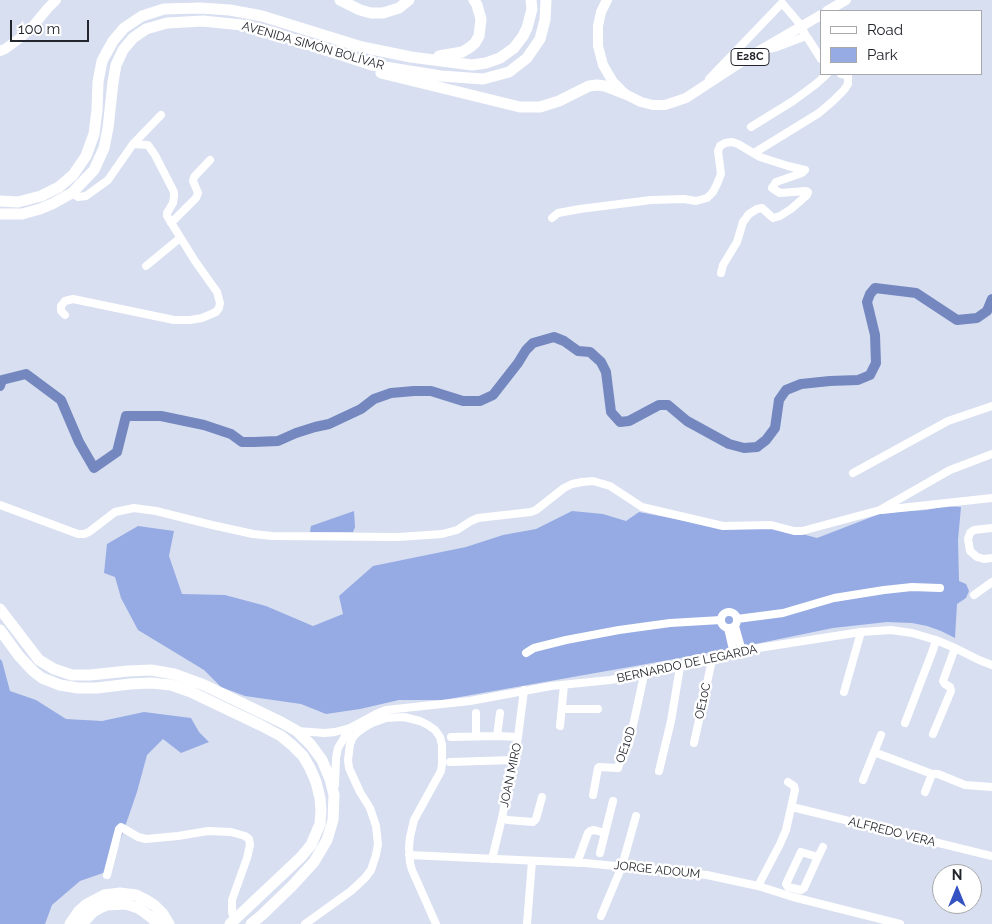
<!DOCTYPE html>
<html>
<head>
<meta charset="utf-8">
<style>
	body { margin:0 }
	#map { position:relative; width:992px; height:924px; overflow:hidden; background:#d8dff1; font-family:Raleway,sans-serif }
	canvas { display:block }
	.legend { position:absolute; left:820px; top:10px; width:162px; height:65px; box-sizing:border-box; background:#fff; border:1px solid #a7a8ab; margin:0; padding:6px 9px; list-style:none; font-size:15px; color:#24262d }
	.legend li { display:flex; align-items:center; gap:10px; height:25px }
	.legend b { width:25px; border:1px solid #a7a8ab }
	.north { position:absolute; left:932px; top:864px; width:50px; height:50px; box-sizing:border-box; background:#fff; border:1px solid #a7a8ab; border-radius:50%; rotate:0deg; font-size:14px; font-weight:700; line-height:20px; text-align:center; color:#24262d }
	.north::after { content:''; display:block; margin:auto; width:18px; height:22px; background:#3552c3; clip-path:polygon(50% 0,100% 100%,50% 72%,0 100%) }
	.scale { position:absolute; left:10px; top:20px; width:79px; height:22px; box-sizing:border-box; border:2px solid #24262d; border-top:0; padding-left:6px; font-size:15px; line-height:18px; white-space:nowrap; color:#24262d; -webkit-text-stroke:4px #fff; paint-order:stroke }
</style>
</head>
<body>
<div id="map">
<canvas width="992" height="924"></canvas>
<ul class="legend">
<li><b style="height:6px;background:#fff"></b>Road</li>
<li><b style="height:14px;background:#96abe3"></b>Park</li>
</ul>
<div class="north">N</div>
<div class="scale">100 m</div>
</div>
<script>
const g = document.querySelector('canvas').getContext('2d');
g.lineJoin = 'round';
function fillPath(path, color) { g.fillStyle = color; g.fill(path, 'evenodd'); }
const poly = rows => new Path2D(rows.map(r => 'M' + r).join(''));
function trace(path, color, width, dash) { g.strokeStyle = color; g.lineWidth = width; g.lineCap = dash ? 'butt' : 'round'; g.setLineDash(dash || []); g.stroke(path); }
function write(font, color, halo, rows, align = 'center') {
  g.font = font + ' Raleway,sans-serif'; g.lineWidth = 5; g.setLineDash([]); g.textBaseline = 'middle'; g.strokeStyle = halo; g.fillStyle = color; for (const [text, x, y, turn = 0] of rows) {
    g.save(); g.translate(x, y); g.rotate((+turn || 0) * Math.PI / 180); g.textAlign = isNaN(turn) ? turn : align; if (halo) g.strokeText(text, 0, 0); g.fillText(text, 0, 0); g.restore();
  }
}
const green = poly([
	[947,506,961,507,958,540,959,581,966,584,969,591,966,598,957,604,955,638,941,631,927,626,912,623,887,622,833,628,731,649,443,700,399,700,360,709,326,714,301,704,245,696,221,687,204,670,138,630,121,598,115,577,104,573,107,544,138,526,174,531,169,556,182,594,225,595,266,606,313,626,343,614,339,596,373,566,466,547,503,535,536,529,572,511,603,514,626,521,639,512,691,522,773,526,817,538,882,513,926,510],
	[354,511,355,527,353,532,310,532,311,526],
	[0,659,2,661,10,691,36,700,66,719,102,721,144,712,191,718,199,732,209,742,181,753,163,739,147,755,137,792,118,847,106,872,80,881,52,905,45,924,0,924]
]);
const river = poly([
	[0,386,2,380,26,374,61,400,79,442,94,468,117,452,126,416,161,416,204,425,231,434,242,442,254,442,278,441,296,433,315,427,329,424,361,409,374,399,391,393,414,391,431,391,463,401,480,401,493,395,518,363,526,350,533,343,554,337,564,341,578,351,590,352,601,362,606,372,611,412,620,422,629,421,659,405,668,405,687,421,729,444,744,448,757,447,766,440,775,428,779,400,786,390,801,384,830,381,858,380,870,375,876,363,875,335,867,302,870,294,875,288,916,293,957,320,977,318,987,311,992,299]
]);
const minor = poly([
	[782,3,799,23,806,36,809,40,821,59],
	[765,50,777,47,806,36],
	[709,79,782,3],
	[751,127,793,101,816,84,827,74],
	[133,144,161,115],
	[754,153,819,113,833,101,844,90,848,84,848,76,841,74],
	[552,218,558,213,580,209,651,200,684,199,696,201,707,198,713,192,717,184,721,174,718,151,720,146,725,143,732,142,738,144,760,157,788,166,805,170,802,173,776,182,772,188,780,193,806,191,808,192,807,195,791,209,780,216,773,218,762,208,757,209,749,214,743,222,737,242,723,265,721,273],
	[171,223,196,198,198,193,193,181,194,177,210,160],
	[146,266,180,238],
	[65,315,61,311,61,306,65,301,73,299,174,320,190,320,202,318,216,312,219,308,220,303,217,292,195,261,167,216,167,213,173,203,174,196,174,192,155,155,148,145,133,144,108,180,86,196,78,197,72,193],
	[853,473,948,421,992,406],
	[0,505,78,534,84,534,89,532,115,512,134,508,156,511,212,525,253,534,272,536,398,537,442,534,457,530,471,521,478,518,531,512,536,510,564,488,572,484,582,482,593,481,610,486,642,507,663,512,723,526,771,525,794,531,802,531,880,510,950,470,992,454],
	[882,510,992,498],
	[992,528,974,530,970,533,968,539,970,551,977,557,984,559,992,558],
	[974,595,992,582],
	'721 620a8 8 0 1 1 16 0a8 8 0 1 1-16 0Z',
	[737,619,783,613,834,598,884,590,912,587,940,588],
	[735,626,742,651],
	[728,628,734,654],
	[526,653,534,648,566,640,619,630,670,623,721,620],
	[844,692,861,632],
	[562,709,598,709],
	[905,723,933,650,936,640],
	[560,726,564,685],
	[297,731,325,733,335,732,350,728,376,714,386,710,470,701,551,686,610,680,680,667,752,649,861,632,891,630,912,633,936,640,955,648,979,660,992,665],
	[933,734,951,691,950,687,945,684,943,681,955,648],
	[476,736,476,713],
	[497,736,500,713],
	[451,737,497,736,518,737],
	[694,743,712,660],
	[874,752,932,774,938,774,965,785,992,787],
	[450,762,513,760],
	[659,771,671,721,680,667],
	[863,780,881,735],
	[335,785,336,758,338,748,350,728],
	[925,792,932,774],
	[593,795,598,768,599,767,618,768,623,752,629,744,644,675],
	[792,807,992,856],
	[502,818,508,820,533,822,536,819,542,797],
	[801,852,818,857,804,888,801,890,788,887,786,884,801,852],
	[600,853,605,833],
	[409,855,585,863,707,875,758,886,793,897,900,924],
	[818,857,823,847],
	[492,859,502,818,518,737,524,690],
	[577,863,588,833,590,831,594,830,605,833,613,801],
	[107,875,119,829,121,827,138,837,146,839,178,836,208,831,231,832,245,836,249,839,250,845,247,858,232,900,232,912,234,920],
	[758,886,780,844,786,830,795,790,794,786,788,782],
	[601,916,622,866,636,816],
	[305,924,351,891,365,878,371,870,376,855,378,844,376,826,370,808,360,792,349,768,348,760,350,744,353,737,358,732,365,727,372,723,386,718,404,717,420,721,428,725,435,730,440,737,442,745,442,764,441,771,414,820,410,837,409,847,410,863,412,870,436,924],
	[527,924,532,861]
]);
const major = poly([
	[607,0,601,12,598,26,598,46,603,65,613,82,625,94,641,102,653,105,665,105,686,98,747,58,821,15],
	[827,11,846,0],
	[0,51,5,49,20,38,33,26,48,8,56,0]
]);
const highway = poly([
	[340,0,360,10,371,13,383,13,399,8,409,0],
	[439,56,462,52,469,48,475,43,479,36,481,19,477,5,474,0],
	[381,73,520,107,540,107,559,101,589,86,597,85,605,86,625,94],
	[0,201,18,202,41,196,59,187,73,175,86,156,94,134,97,110,98,82,102,61,113,41,124,28,142,16,164,9,200,8,230,10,262,16,362,47,411,57,472,65,486,63,500,58,514,48,523,36,527,28,532,9,531,0],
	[0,214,22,214,40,209,52,204,72,193,94,170,104,148,108,128,113,82,116,65,123,50,133,38,146,29,167,23,203,21,242,25,268,31,372,65,441,76,483,79,509,72,527,58,540,39,545,20,546,0],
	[0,609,39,660,54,669,72,675,90,675,128,671,151,670,174,674,204,685,281,722,297,731,311,745,322,760,330,779,334,795,333,820,327,840,314,862,292,886,262,915,251,924],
	[0,630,19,656,33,671,42,678,60,685,78,688,97,688,130,684,151,683,171,685,191,692,260,725,281,736,293,746,303,756,310,768,316,782,320,798,321,810,320,824,311,845,301,857,230,924],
	[70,924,79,911,87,904,104,895,120,893,136,895,146,900,154,905,163,914,169,924],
	[82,924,93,912,100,908,107,905,126,904,138,908,144,912,153,919,157,924]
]);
const shields = [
	[750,57,38]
];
const shieldNames = [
	["E28C",750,57]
];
const streetNames = [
	["AVENIDA SIMÓN BOLÍVAR",313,46,16],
	["BERNARDO DE LEGARDA",687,664,-12],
	["OE10C",703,701,-78],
	["OE10D",626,745,-71],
	["JOAN MIRO",511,775,-78],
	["ALFREDO VERA",892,832,14],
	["JORGE ADOUM",657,870,6]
];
fillPath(green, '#96abe3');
trace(river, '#7488bf', 10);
trace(minor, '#fff', 8);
trace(major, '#fff', 10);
trace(highway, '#fff', 11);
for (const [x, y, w] of shields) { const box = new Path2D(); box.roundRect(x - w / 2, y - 8.5, w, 17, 4); g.fillStyle = '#fff'; g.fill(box); trace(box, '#24262d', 1); }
write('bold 11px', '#24262d', null, shieldNames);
write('12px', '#24262d', '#fff', streetNames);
</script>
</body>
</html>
